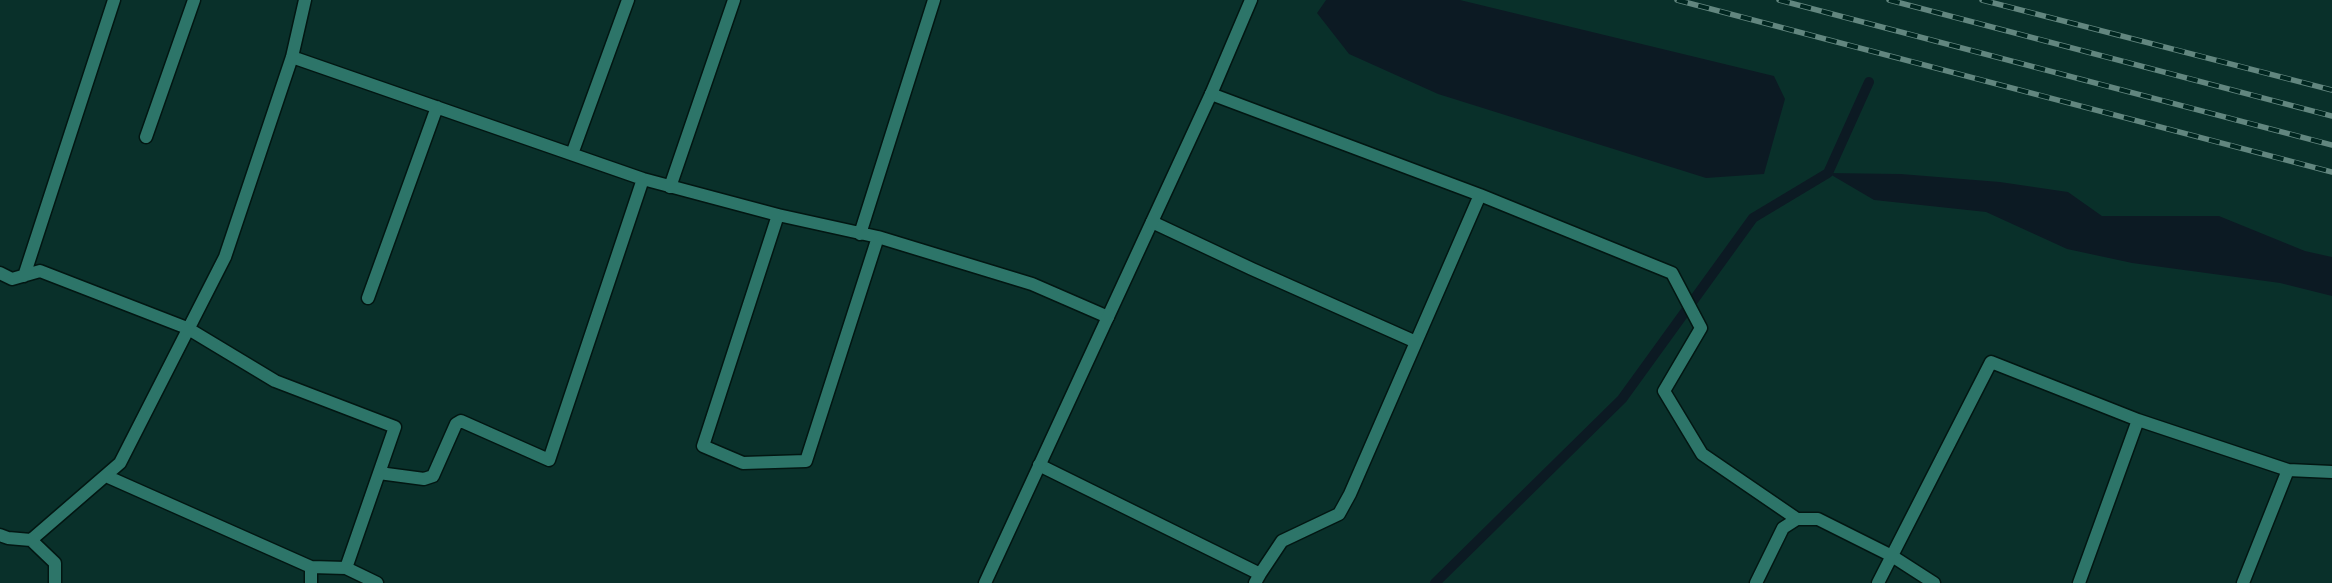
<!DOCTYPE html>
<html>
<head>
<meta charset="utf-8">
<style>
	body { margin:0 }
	canvas { display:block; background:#09302a }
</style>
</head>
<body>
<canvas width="2332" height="583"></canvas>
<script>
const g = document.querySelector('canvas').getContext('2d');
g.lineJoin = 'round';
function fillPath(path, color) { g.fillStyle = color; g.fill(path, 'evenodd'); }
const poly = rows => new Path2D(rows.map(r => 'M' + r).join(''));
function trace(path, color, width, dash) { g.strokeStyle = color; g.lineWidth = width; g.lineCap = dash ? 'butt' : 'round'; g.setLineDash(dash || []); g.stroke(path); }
const water = poly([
	[1326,0,1460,0,1774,76,1785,99,1764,174,1706,178,1438,94,1349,54,1317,13],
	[1828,173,1901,174,2000,182,2068,192,2102,216,2219,216,2305,251,2332,257,2332,296,2280,283,2132,263,2067,249,1986,212,1874,200]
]);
const stream = poly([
	[1435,583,1622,399,1753,218,1828,173,1869,82]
]);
const minor = poly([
	[292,57,643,179,778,215,878,237,1032,284,1108,317],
	[1211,94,1480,195,1672,273,1701,328,1664,391,1702,454,1797,519],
	[146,137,194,0],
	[572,154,628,0],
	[670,187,734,0],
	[778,215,703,446,743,463,806,461,878,237],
	[1152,222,1252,269,1416,342],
	[860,234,934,0],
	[0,273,12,279,40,271,187,328,275,381,395,427,346,568],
	[24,276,114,0],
	[368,298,437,107],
	[1039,465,1260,574,1255,583],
	[379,473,424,479,433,476,456,424,461,421,549,460,643,179],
	[106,476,311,567,346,568,377,583],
	[0,535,8,538,31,540,120,463,225,257,292,57,305,0],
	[31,540,55,563,55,583],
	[1260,574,1282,541,1339,514,1350,494,1480,195],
	[311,583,311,567],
	[1756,583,1783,528,1797,519,1818,519,1892,556,1934,583],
	[1878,583,1991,362,2138,420,2288,470,2332,472],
	[2079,583,2138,420],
	[2243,583,2288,470]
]);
const tertiary = poly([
	[985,583,1211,94,1251,0]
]);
const rail = poly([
	[1677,0,2332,172],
	[1779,0,2332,145],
	[1889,0,2332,116],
	[1982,0,2332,90]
]);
fillPath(water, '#0c1a23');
trace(stream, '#0c1a23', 10);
trace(minor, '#021612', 15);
trace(tertiary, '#021612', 15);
trace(minor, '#2d7569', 12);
trace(tertiary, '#2d7569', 12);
trace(rail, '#62867f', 5.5);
trace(rail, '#002620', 4, [11]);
</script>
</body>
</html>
